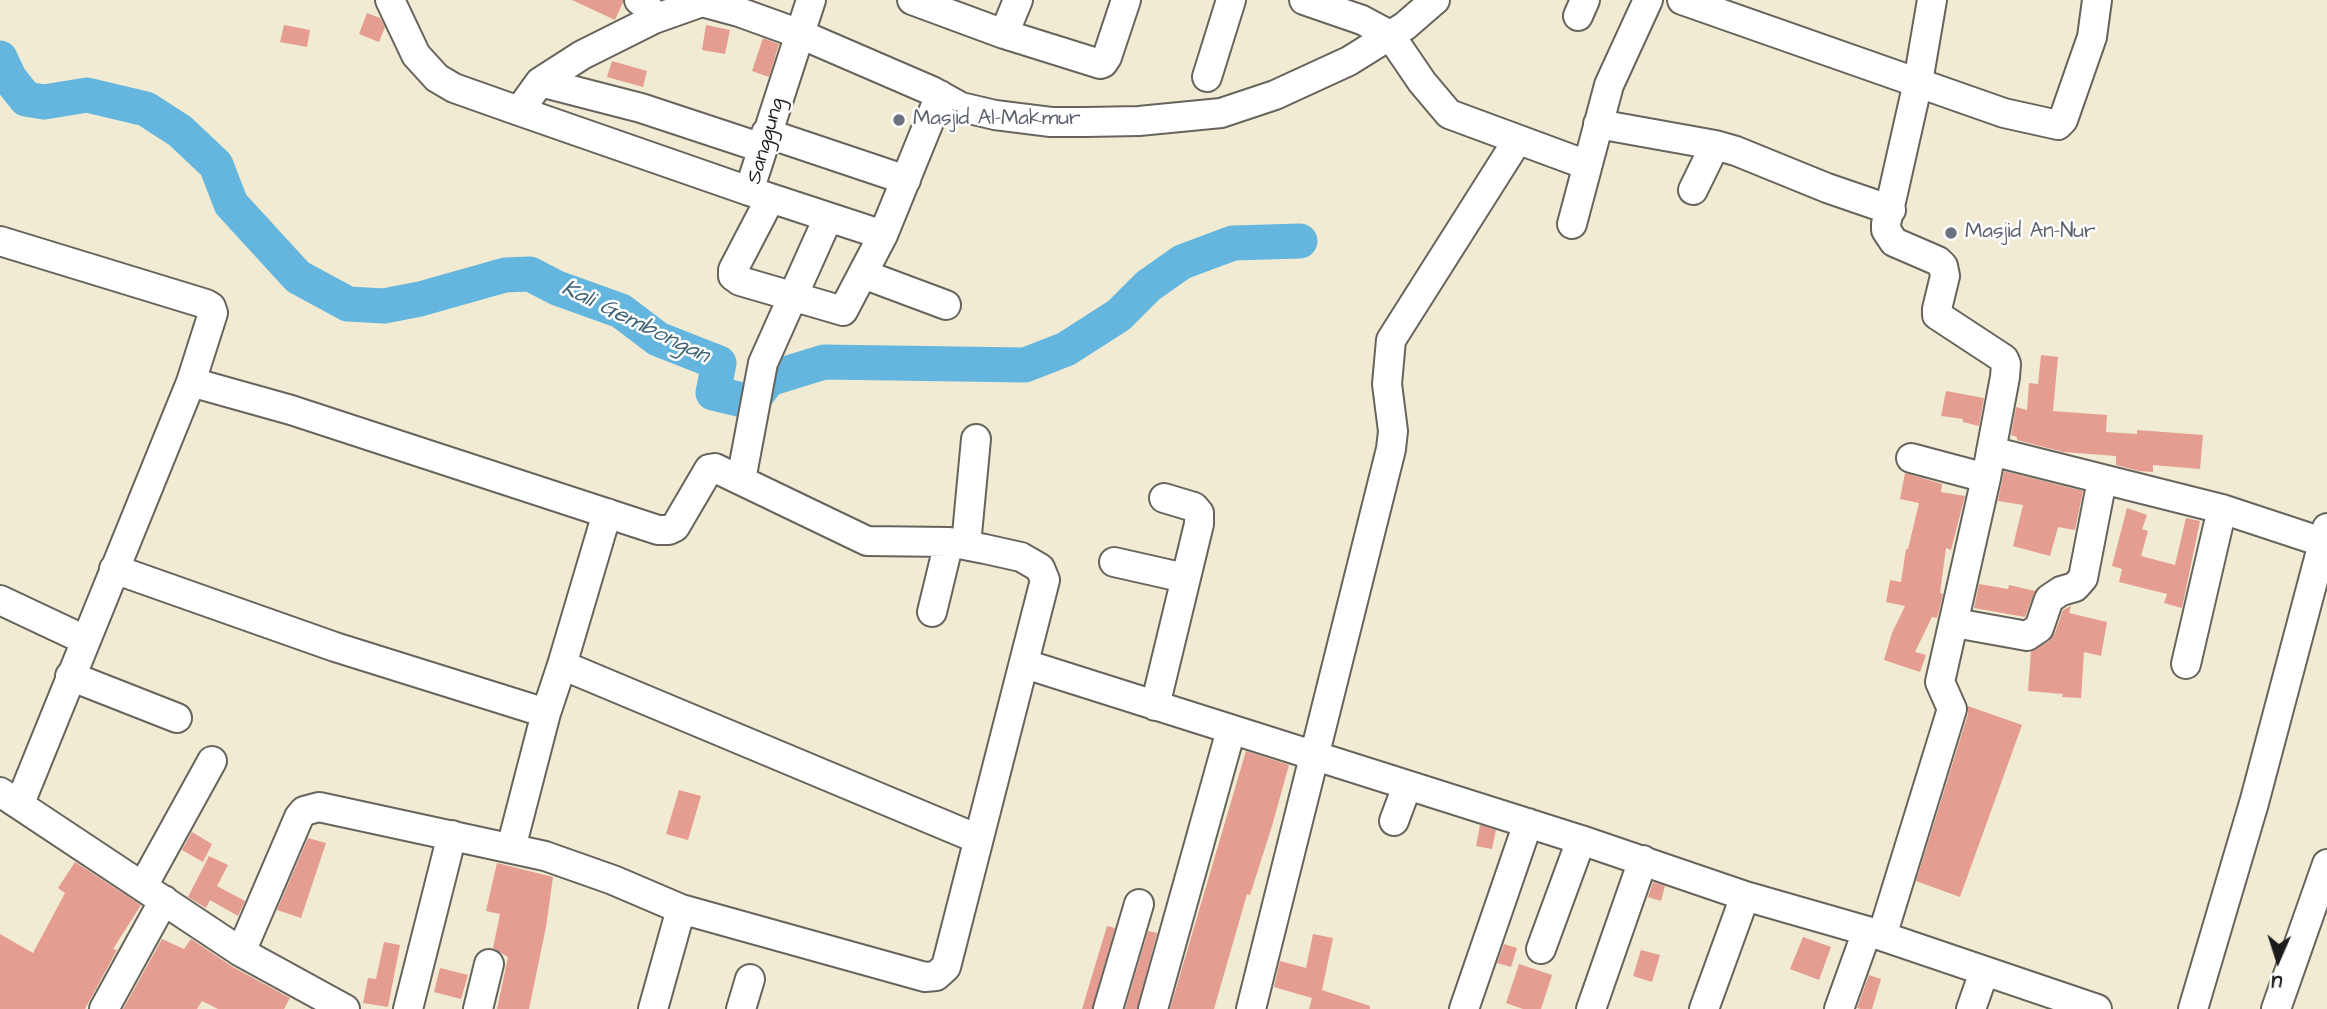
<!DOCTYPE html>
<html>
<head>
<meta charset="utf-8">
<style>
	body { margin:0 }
	#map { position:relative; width:2327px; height:1009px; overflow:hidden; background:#f0ebd2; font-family:"Architects Daughter",sans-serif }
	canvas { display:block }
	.north { position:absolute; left:2243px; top:925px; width:70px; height:70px; -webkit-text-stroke:5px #fff; paint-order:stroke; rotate:183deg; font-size:19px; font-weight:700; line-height:28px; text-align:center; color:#1c1c1c }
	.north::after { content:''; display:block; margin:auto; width:24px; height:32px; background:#1c1c1c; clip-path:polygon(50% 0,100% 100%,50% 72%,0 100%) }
</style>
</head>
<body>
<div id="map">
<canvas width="2327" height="1009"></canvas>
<div class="north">U</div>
</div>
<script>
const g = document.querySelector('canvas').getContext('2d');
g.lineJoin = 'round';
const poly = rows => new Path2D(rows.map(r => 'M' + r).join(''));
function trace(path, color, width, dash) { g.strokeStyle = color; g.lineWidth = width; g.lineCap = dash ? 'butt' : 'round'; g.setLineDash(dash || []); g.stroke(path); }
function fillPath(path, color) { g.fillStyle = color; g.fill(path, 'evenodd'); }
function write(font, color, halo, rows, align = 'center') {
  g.font = font + ' "Architects Daughter",sans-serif'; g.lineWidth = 5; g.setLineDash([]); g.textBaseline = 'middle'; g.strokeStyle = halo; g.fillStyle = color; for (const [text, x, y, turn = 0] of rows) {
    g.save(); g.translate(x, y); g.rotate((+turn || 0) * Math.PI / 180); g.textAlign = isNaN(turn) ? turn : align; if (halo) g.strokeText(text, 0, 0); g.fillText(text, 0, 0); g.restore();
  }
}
const river = poly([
	[0,58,10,79,26,99,44,102,87,95,146,109,180,131,216,165,231,204,298,277,348,304,384,306,420,299,505,275,530,274,557,288,621,311,658,339,719,363,713,393,751,402,769,379,824,362,1025,365,1066,349,1119,315,1148,286,1182,262,1233,243,1300,241]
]);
const building = poly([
	[572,0,623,0,623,2,615,20],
	[367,13,380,18,385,27,379,42,359,34],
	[284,25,310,30,307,47,280,42],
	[706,25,730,30,725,54,702,50],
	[763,38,779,44,769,77,752,71],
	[612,61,647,71,643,87,607,77],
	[2041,355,2058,357,2053,411,2107,415,2106,432,2137,434,2137,430,2203,435,2200,469,2153,465,2153,472,2139,471,2116,465,2116,456,2063,452,2017,440,2017,437,2011,435,2016,407,2027,410,2029,383,2038,384],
	[1946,391,1984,398,1979,426,1963,422,1963,419,1941,416],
	[2004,471,2083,491,2075,530,2058,527,2050,556,2013,546,2023,505,1998,501],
	[1905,473,1942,484,1941,492,1965,496,1951,550,1946,548,1940,593,1943,594,1937,618,1932,617,1915,652,1926,655,1920,672,1884,660,1892,633,1905,606,1886,602,1890,580,1901,582,1906,549,1908,549,1919,503,1900,499],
	[2127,508,2147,515,2142,529,2148,531,2141,556,2175,565,2186,518,2200,521,2182,608,2164,603,2167,594,2119,582,2122,569,2112,566],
	[1979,584,2008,589,2009,585,2035,591,2025,617,1974,608],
	[2071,606,2069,613,2107,622,2101,656,2084,652,2081,698,2062,697,2063,694,2028,691,2031,651,2049,641,2055,633,2063,610],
	[1968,706,2022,725,1960,897,1916,881,1968,714],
	[1246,751,1289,765,1272,826,1250,895,1247,894,1214,1009,1170,1009],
	[679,790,701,796,688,840,666,834],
	[1480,825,1496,830,1492,849,1476,846],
	[192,832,212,844,203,862,182,850],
	[308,838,326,843,301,918,277,910],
	[209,856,228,865,217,886,245,901,238,916,210,900,206,908,188,897],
	[75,862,141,905,113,949,117,950,85,1009,0,1009,0,934,33,953,65,893,58,888],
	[497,863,553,877,546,927,529,1009,497,1009,508,957,493,948,500,914,486,911],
	[1653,882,1665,886,1661,901,1648,897],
	[1107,926,1115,928,1092,1009,1082,1009],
	[1148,931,1157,933,1137,1009,1125,1009],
	[1313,934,1333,938,1322,990,1370,1006,1370,1009,1309,1009,1312,998,1274,987,1280,961,1306,968],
	[1803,937,1831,947,1819,980,1790,969],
	[162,939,184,949,191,939,233,967,290,998,284,1009,218,1009,202,1001,197,1009,123,1009],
	[384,942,400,945,388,1007,363,1003,368,978,376,979],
	[1504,944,1517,948,1511,967,1497,963],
	[1641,950,1660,955,1652,982,1633,976],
	[1519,964,1552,975,1541,1009,1523,1009,1506,1003],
	[440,968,468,975,461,999,434,992],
	[1869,975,1881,979,1872,1009,1861,1009,1857,1008]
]);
const minor = poly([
	[390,0,416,55,437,78,454,88,519,111],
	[639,0,647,6,654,19],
	[811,0,749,191,883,235],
	[912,0,1004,34,1100,64,1103,63,1107,57,1126,0],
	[1304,0,1362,20,1390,35,1422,82,1449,114,1587,165],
	[1682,0,2004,113,2058,125,2063,120,2092,37,2097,0],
	[1578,16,1585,0],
	[1004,34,1018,0],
	[1207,77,1231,0],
	[540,82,641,108,762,148],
	[1598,124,1715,145],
	[766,133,906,180],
	[1693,190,1715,145,1736,151,1827,188,1891,210],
	[749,191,519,111,540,82,582,55,654,19,702,2,739,12,800,34,932,91,961,107,995,115,1051,122,1086,122,1139,121,1221,113,1275,95,1349,61,1405,26,1435,0],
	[770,199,733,270,733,276,740,281,843,311,883,235,940,95],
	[1572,224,1609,85,1648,0],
	[0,241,206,304,211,307,213,313,191,382,20,803],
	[863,274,946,305],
	[191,382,291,410,658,530,669,530,675,527,709,469,715,468,867,541,949,542,985,549,1021,557,1040,568,1045,580,946,967,936,976,925,977,681,909,613,880,545,856,319,807,304,811,299,817,241,952],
	[1991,451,2222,509,2322,542],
	[1911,458,1986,478],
	[741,480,763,363,828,218],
	[966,545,976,439],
	[1114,562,1185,578],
	[114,569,335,647,546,713,562,665,978,839],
	[0,600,85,640],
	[932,612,949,542],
	[1955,623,2027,636,2039,628,2049,599,2061,591,2075,587,2083,578,2102,480],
	[1025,664,1581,840,1745,896,1867,931,2097,1009],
	[2186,664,2222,509],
	[562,665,607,513],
	[70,676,177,718],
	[1155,706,1199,524,1199,513,1194,507,1164,498],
	[0,792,241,952,345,1009],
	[1394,821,1407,786],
	[511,848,546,713],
	[143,886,212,761],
	[1882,936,1952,709,1940,682,1986,478,2005,377,2006,364,2004,359,1937,315,1937,309,1945,276,1943,266,1938,261,1894,242,1886,230,1886,224,1918,82,1932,0],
	[1541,949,1581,840],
	[104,1009,164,900],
	[408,1009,452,835],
	[478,1009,489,964],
	[653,1009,681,909],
	[741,1009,750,979],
	[1108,1009,1139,904],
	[1153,1009,1231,730],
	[1251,1009,1391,449,1393,431,1387,384,1391,340,1517,141],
	[1464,1009,1528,823],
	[1591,1009,1643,860],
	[1704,1009,1745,896],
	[1839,1009,1867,931],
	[1971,1009,1984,972],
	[2193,1009,2254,803,2327,528],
	[2276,1009,2327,864]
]);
const markers = [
	[899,120,7,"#6b7280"],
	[1951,233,7,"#6b7280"]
];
const worshipNames = [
	["Masjid Al-Makmur",913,120],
	["Masjid An-Nur",1965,233]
];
const streetNames = [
	["Sanggung",767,141,-74]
];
const waterNames = [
	["Kali Gembongan",635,323,26]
];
trace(river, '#64b6df', 35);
fillPath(building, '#e49d90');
trace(minor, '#66645c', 32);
trace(minor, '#fff', 28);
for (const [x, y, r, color] of markers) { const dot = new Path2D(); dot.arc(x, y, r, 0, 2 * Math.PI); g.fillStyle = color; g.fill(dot); trace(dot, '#fff', 2.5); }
write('21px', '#5b616d', '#fff', worshipNames, 'left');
write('21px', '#1c1c1c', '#fff', streetNames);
write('italic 23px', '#3c6174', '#fff', waterNames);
</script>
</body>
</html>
